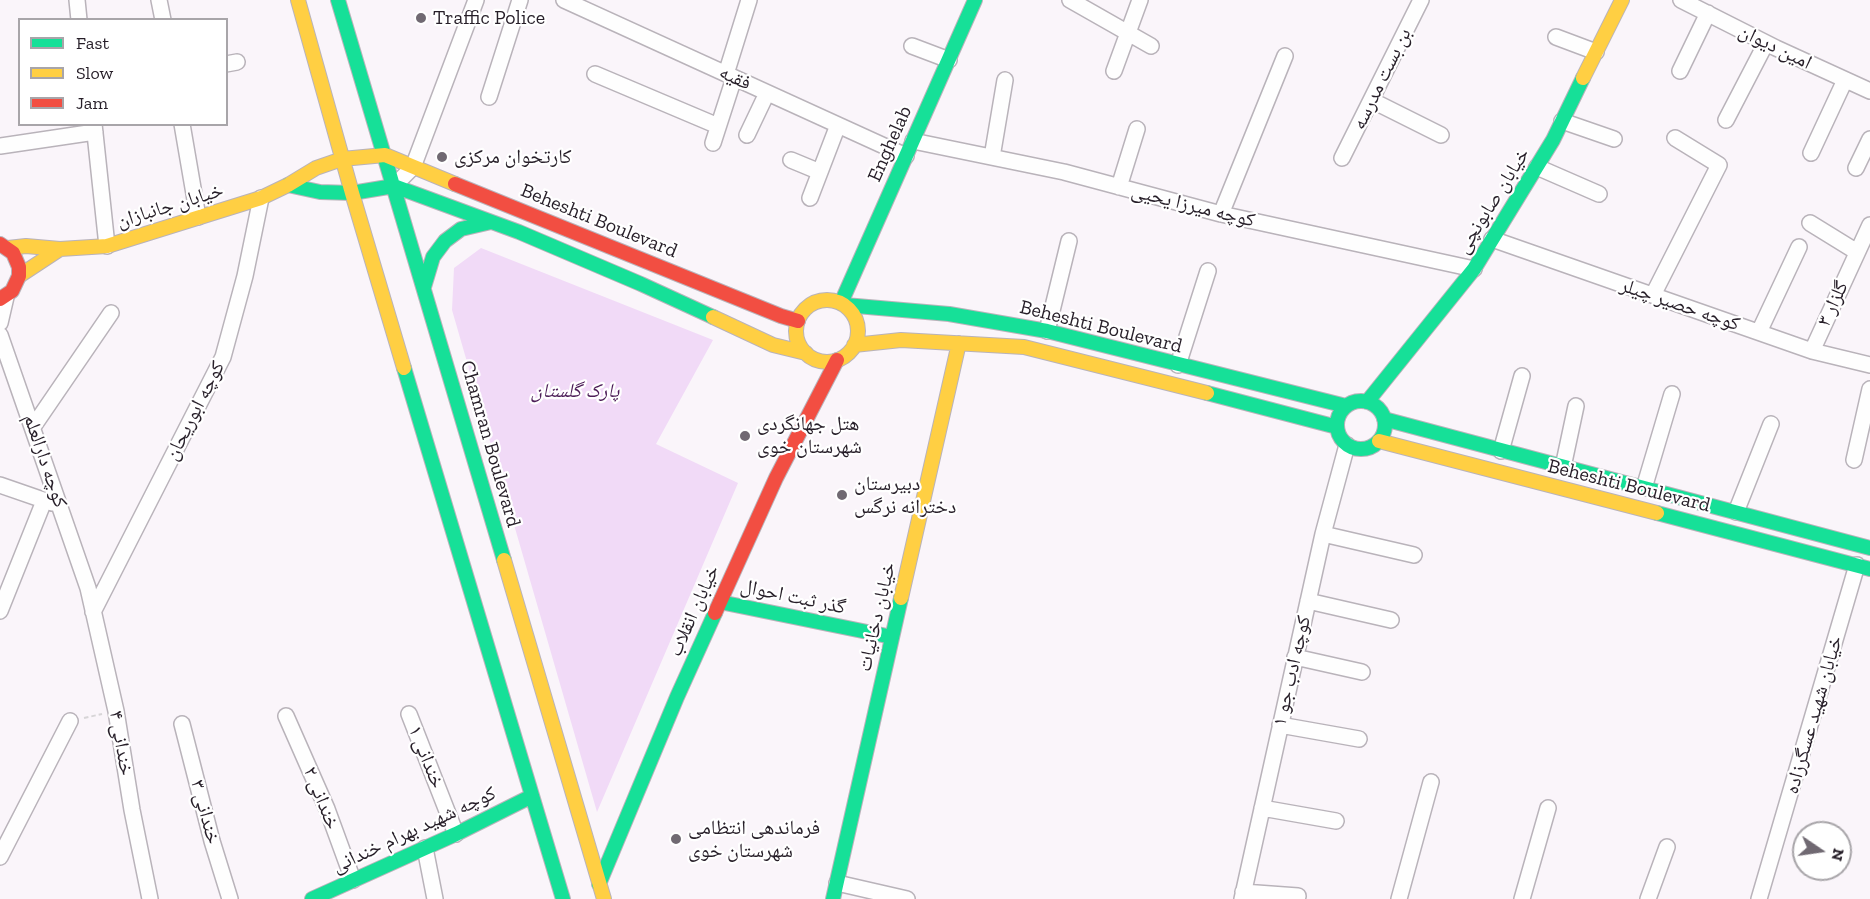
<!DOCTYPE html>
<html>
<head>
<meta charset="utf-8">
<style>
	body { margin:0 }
	#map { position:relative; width:1870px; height:899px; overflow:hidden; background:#faf5fa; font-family:"Zilla Slab",serif }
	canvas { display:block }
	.legend { position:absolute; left:18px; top:18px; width:210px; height:108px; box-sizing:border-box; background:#fff; border:2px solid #a8a5a9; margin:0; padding:8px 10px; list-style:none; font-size:18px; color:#261e28 }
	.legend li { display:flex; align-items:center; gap:12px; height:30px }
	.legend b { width:30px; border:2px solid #a8a5a9 }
	.north { position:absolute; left:1792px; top:821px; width:60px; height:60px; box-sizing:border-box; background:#fff; border:2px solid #a8a5a9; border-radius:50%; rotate:103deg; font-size:16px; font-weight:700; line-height:24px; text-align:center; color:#261e28 }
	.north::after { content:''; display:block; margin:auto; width:21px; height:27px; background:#706972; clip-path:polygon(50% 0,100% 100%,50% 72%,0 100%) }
</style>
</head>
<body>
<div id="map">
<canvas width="1870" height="899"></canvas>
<ul class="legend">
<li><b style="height:8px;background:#16e098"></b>Fast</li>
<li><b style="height:8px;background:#ffcf43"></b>Slow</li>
<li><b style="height:8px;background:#f24e42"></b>Jam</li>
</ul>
<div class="north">N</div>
</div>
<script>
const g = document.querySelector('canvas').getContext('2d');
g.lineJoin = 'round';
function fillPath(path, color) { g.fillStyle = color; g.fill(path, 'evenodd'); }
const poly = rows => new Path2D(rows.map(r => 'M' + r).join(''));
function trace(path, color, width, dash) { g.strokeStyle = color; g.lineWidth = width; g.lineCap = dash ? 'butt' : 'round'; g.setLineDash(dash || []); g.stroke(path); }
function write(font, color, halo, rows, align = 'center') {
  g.font = font + ' "Zilla Slab","Noto Naskh Arabic",serif'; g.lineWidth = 4.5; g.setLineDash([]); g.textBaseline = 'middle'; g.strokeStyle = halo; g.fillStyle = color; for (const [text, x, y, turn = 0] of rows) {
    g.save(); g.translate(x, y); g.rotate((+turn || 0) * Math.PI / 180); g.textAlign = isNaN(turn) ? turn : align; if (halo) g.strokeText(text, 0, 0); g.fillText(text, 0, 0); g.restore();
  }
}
const green = poly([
	[481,248,713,340,656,444,738,483,597,812,452,310,454,268]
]);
const path = poly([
	[84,718,102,714]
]);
const street = poly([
	[77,0,79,20],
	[159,0,163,20],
	[564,0,906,156],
	[1070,0,1151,46],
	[1681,0,1776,48,1870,91],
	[1556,37,1596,52],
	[912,46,949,60],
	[226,64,237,62],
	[1114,71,1140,0],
	[1680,71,1708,13],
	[595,74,718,126],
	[726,74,749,0],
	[489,97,520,0],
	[1371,100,1441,135],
	[1726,120,1766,43],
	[1562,121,1614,139],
	[94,124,107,246],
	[182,124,198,217],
	[747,135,767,93],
	[913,141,1064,172,1221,214,1474,269],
	[713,143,734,78],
	[0,146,95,132],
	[1811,153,1845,80],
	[992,157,1005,80],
	[1342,158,1421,0],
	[791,160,820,172],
	[1537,167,1599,194],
	[1856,168,1870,139],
	[394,186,413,167,476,0],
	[1119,187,1137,129],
	[810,198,838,125],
	[1221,214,1285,56],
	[1810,223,1857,252],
	[1492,239,1812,351,1870,365],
	[1653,295,1719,165,1675,138],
	[0,323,6,297],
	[1047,331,1069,241],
	[1759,332,1799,247],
	[0,335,88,588,116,711,132,810,150,899],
	[1812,351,1870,225],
	[1178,365,1208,271],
	[33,427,111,313],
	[1501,451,1522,376],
	[1854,460,1870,389],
	[1563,467,1576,406],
	[0,485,52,503],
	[1644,488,1672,394],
	[1736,512,1771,424],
	[1323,534,1414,555],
	[1308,601,1391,620],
	[0,611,44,501],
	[93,612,223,357,245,276,261,198],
	[1295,657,1362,672],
	[409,714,456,834],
	[286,716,327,809,353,880],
	[182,724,212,841,230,899],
	[1280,725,1359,739],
	[1262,808,1336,821],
	[425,848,435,899],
	[0,857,70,721],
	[837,883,907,899],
	[1243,892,1298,896],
	[1242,899,1323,534,1347,445],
	[1399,899,1431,782],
	[1522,899,1548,808],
	[1648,899,1667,847],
	[1759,899,1857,565]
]);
const fast = poly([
	[338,0,504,560],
	[288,185,320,192,352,193,394,186,519,232,641,284,713,317],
	[424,287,433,257,445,241,461,229,491,222],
	[841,303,975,0],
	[845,305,949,314,1047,331,1346,406],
	[404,368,563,899],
	[1207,393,1337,427],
	'1337 425a24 24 0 1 1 48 0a24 24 0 1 1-48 0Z',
	[1367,402,1474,269,1553,140,1583,78],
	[1384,419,1870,548],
	[1657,513,1870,569],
	[720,602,892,637],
	[599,884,677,697,715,613],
	[312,899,456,834,532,796],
	[833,899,901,598]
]);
const slow = poly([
	[298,0,352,193,404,368],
	[1583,78,1622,0],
	[8,248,26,246,60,249,107,246,261,198,288,185,316,168,342,159,385,155,455,184],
	[19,276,60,249],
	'796 331a31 31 0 1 1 62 0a31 31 0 1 1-62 0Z',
	[713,317,773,345,806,353],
	[854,345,901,340,1024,347,1207,393],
	[1379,441,1657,513],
	[504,560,604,899],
	[901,598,959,343]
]);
const jam = poly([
	[455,184,781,316,798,321],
	[0,244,13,253,19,267,19,276,12,291,0,299],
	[715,613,776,478,837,360]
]);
const markers = [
	[421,18,6,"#706972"],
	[442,157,6,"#706972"],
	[745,436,6,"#706972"],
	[842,495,6,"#706972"],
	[676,839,6,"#706972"]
];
const poiNames = [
	["Traffic Police",433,18],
	["کارتخوان مرکزی",454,157],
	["هتل جهانگردی",757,424],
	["شهرستان خوی",757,447],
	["دبیرستان",854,484],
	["دخترانه نرگس",854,507],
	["فرماندهی انتظامی",688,828],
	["شهرستان خوی",688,851]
];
const streetNames = [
	["امین دیوان",1775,47,26],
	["فقیه",735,78,25],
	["بن بست مدرسه",1382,79,-64],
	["Enghelab",890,144,-66],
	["خیابان صابونچی",1493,201,-58],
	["خیابان جانبازان",170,206,-17],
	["کوچه میرزا یحیی",1193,206,14],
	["Beheshti Boulevard",599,221,22],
	["گلزار ۳",1833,304,-65],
	["کوچه حصیر چیلر",1680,305,19],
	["Beheshti Boulevard",1101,327,14],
	["کوچه ابوریحان",195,411,-63],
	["Chamran Boulevard",490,444,74],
	["کوچه دارالعلم",45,461,71],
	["Beheshti Boulevard",1629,486,14],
	["گذر ثبت احوال",793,597,12],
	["خیابان انقلاب",694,611,-66],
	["خیابان دخانیات",877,617,-77],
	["کوچه ادب جو ۱",1292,671,-77],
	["خیابان شهید عسگرزاده",1814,715,-74],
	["خندانی ۴",121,743,80],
	["خندانی ۱",426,757,68],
	["خندانی ۲",321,798,68],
	["خندانی ۳",205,812,75],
	["کوچه شهید بهرام خندانی",414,830,-25]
];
const parkNames = [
	["پارک گلستان",575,391]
];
fillPath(green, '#f1daf7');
trace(street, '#b9b3ba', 18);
trace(fast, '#b9b3ba', 16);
trace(slow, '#b9b3ba', 16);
trace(jam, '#b9b3ba', 16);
trace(path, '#d7d5d7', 2, [4.5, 3]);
trace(street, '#fefefe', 15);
trace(fast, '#16e098', 14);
trace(slow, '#ffcf43', 14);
trace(jam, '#f24e42', 14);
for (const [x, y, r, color] of markers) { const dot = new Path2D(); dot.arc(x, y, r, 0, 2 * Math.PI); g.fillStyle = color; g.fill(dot); trace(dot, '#fff', 2); }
write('20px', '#261e28', '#fff', poiNames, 'left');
write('20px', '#261e28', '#fff', streetNames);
write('italic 20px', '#4c1d57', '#fff', parkNames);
</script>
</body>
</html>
